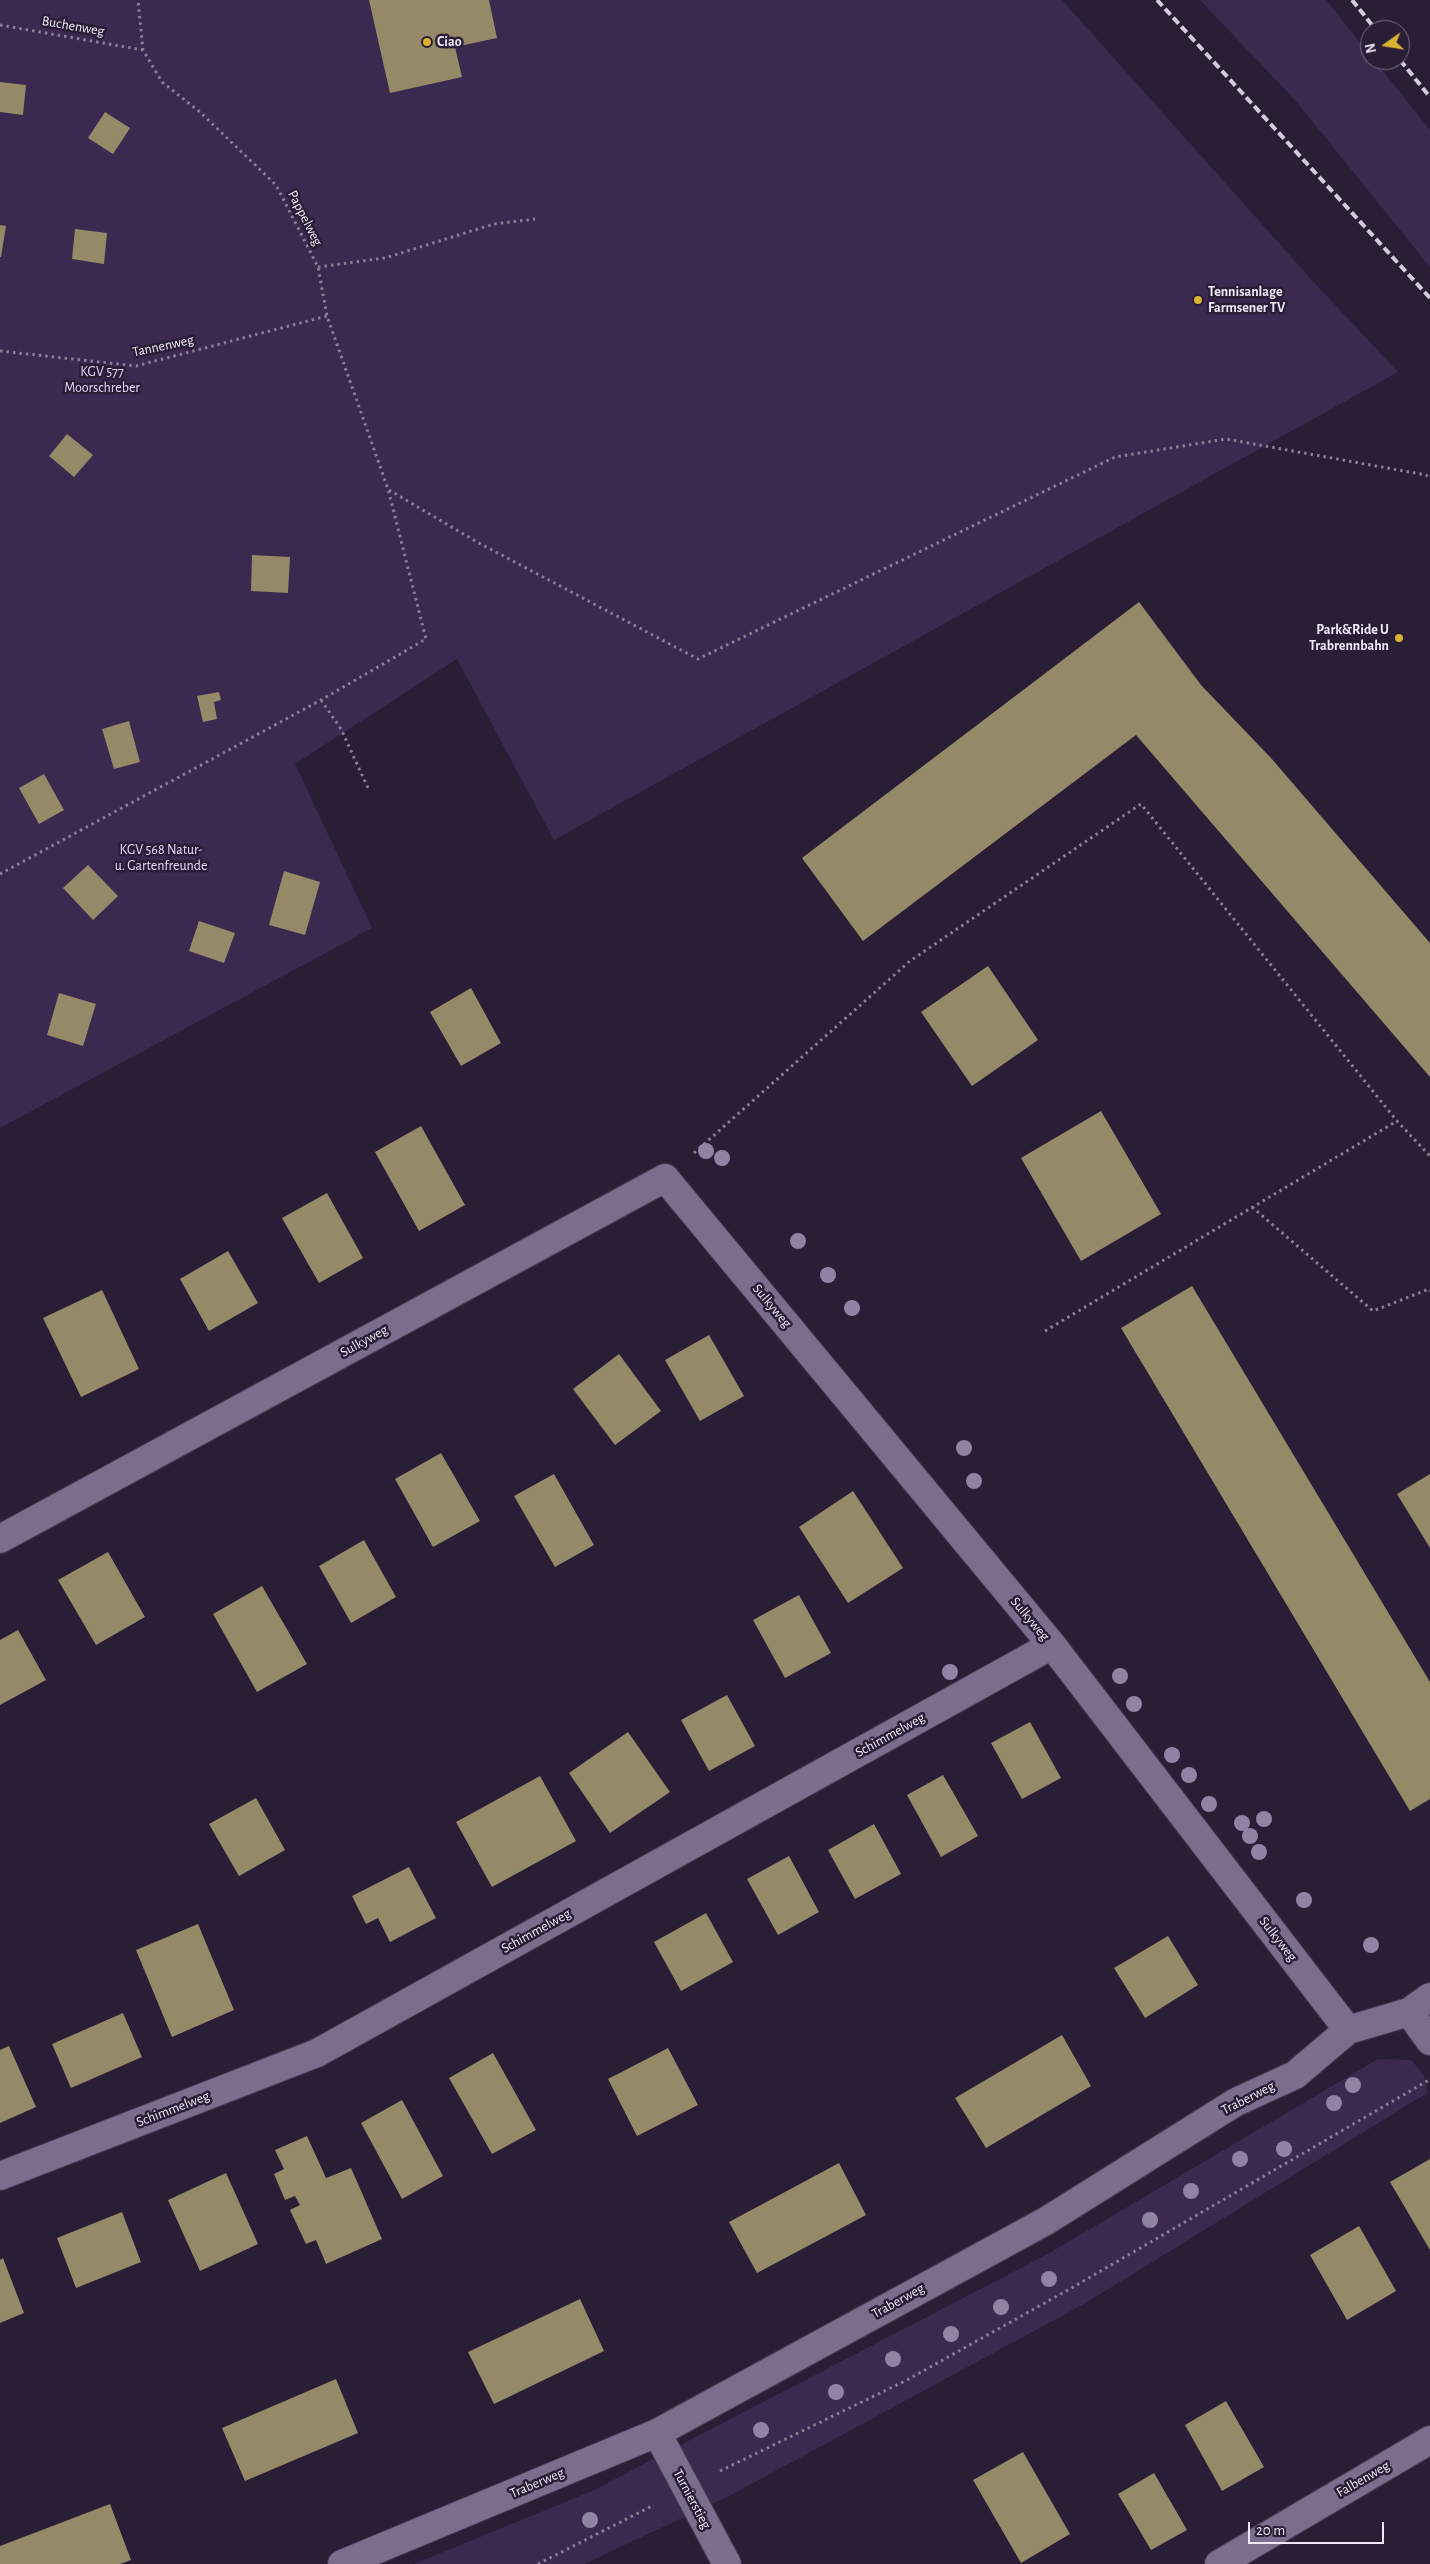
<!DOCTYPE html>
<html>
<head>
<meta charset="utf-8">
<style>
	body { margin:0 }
	#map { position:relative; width:1430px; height:2564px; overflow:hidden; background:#2a1e37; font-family:"Alegreya Sans",sans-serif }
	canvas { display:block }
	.north { position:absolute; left:1360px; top:20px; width:50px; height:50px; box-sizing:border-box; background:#2a1e37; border:1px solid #796f85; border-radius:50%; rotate:257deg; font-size:14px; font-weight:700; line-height:20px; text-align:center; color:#f0e8fa }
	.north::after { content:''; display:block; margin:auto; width:18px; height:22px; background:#dbb333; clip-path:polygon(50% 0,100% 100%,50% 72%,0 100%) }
	.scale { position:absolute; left:1248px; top:2522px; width:136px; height:22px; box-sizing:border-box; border:2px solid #f0e8fa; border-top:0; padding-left:6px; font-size:15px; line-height:18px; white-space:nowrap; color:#f0e8fa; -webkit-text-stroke:4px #2a1e37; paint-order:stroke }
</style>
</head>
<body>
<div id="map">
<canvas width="1430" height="2564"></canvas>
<div class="north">N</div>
<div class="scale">20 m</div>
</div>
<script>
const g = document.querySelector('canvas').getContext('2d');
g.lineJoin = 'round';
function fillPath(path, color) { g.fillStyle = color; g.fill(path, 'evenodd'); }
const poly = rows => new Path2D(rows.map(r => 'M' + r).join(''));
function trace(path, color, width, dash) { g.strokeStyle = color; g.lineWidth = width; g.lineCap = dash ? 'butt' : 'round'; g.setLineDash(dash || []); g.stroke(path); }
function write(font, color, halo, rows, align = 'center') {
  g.font = font + ' "Alegreya Sans",sans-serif'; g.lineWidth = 5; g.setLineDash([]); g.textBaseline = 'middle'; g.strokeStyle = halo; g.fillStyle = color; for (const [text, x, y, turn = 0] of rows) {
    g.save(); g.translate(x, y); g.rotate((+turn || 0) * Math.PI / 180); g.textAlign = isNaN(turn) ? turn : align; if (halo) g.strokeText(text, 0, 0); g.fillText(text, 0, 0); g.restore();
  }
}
const green = poly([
	[0,0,1062,0,1310,278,1398,372,554,840,457,659,295,764,372,928,0,1128],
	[1200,0,1326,0,1370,55,1370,60,1374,60,1430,130,1430,267,1295,100],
	[1378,2059,1411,2060,1424,2075,1427,2093,1084,2304,729,2496,584,2564,414,2564,592,2491,1046,2255]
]);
const building = poly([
	[369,0,489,0,497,38,455,47,462,77,390,93],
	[0,82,26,85,23,115,0,112],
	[105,112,130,128,113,154,88,138],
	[0,225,6,226,1,257,0,257],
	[75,229,107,233,104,264,72,259],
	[67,434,93,455,74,477,49,456],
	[252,555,290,557,288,593,251,591],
	[1139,602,1201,685,1271,758,1430,943,1430,1077,1136,735,863,941,802,858],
	[219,692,221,700,214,702,217,719,203,722,197,696],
	[129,721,140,762,114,769,102,729],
	[44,774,64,810,39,824,19,788],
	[88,865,118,896,93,920,63,888],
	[284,871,320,882,305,935,269,925],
	[199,921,235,933,224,963,189,951],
	[988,966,1038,1040,972,1086,921,1012],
	[471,988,501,1043,461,1066,430,1012],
	[59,993,96,1004,83,1046,47,1035],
	[1101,1111,1161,1214,1081,1261,1021,1158],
	[421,1126,465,1205,419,1231,375,1152],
	[327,1193,363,1258,319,1283,282,1218],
	[228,1251,258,1303,209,1331,180,1279],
	[1192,1286,1430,1682,1430,1799,1410,1811,1121,1328],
	[102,1290,139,1369,81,1397,43,1318],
	[709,1335,744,1396,700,1421,665,1360],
	[619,1354,661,1411,615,1445,573,1389],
	[441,1453,480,1521,433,1547,395,1479],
	[554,1474,594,1545,555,1567,514,1496],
	[1430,1474,1430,1548,1397,1494],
	[853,1491,903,1568,848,1603,799,1527],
	[364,1540,396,1597,351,1623,319,1566],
	[108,1552,145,1617,96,1645,58,1580],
	[262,1586,307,1664,257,1692,213,1614],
	[799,1595,831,1653,785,1678,753,1620],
	[18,1630,46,1680,0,1705,0,1640],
	[727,1695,755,1746,709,1771,681,1720],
	[1030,1722,1061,1778,1022,1799,991,1743],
	[628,1732,670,1792,610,1833,569,1773],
	[943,1775,978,1836,941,1857,907,1795],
	[540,1776,576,1841,492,1887,456,1822],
	[256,1798,285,1850,239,1876,209,1824],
	[874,1824,901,1874,855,1899,828,1850],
	[789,1856,819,1912,778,1935,747,1879],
	[409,1867,436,1918,390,1942,378,1918,366,1924,352,1896],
	[706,1913,733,1962,681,1991,654,1942],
	[198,1924,234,2010,172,2037,136,1950],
	[1168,1936,1198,1985,1145,2018,1114,1968],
	[123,2013,142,2057,71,2088,52,2044],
	[1062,2035,1091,2086,986,2148,955,2098],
	[9,2046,36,2107,0,2123,0,2050],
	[668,2048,698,2105,637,2136,608,2079],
	[493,2053,536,2130,492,2154,449,2078],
	[402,2100,443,2176,402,2199,361,2123],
	[307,2136,326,2178,351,2168,382,2239,326,2264,316,2240,306,2244,290,2210,300,2205,295,2196,285,2200,274,2174,284,2169,275,2150],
	[1430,2159,1430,2250,1390,2182],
	[839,2163,866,2215,757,2273,729,2222],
	[226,2173,258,2244,200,2271,168,2200],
	[122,2212,141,2262,76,2288,57,2238],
	[1359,2226,1396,2291,1347,2320,1310,2255],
	[3,2258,24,2313,0,2323,0,2260],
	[580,2299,604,2351,494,2404,468,2352],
	[336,2379,358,2433,245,2481,222,2428],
	[1226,2401,1264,2467,1222,2491,1185,2425],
	[1023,2452,1070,2534,1021,2563,973,2480],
	[1154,2473,1187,2530,1151,2550,1118,2494],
	[110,2504,131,2560,120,2564,0,2564,0,2546]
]);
const path = poly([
	[0,25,143,50],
	[318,267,385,258,494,224,535,219],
	[0,351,136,366,327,316],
	[389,490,477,542,698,659,1115,457,1226,439,1426,475,1430,479],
	[321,700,341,729,368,788],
	[0,874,321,700,426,639,388,489,327,316,318,267,276,185,200,112,162,82,143,50,138,0],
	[694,1153,910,961,1141,804,1397,1121,1430,1156],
	[1252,1207,1373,1311,1429,1289,1430,1291],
	[1045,1331,1397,1121],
	[720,2471,907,2380,1075,2286,1429,2080],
	[538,2564,654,2505]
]);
const minor = poly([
	[0,1539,665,1178,1052,1645,1348,2030],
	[1409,2012,1430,2041],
	[0,2176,317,2053,1052,1645],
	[657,2433,727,2564],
	[342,2564,657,2433,1046,2221,1236,2102,1295,2075,1348,2030,1409,2012,1430,1997],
	[1219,2564,1430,2440]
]);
const rail = poly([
	[1157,0,1430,298],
	[1352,0,1376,30],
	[1400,60,1430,97]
]);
const trees = [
	[706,1151],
	[722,1158],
	[798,1241],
	[828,1275],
	[852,1308],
	[964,1448],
	[974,1481],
	[950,1672],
	[1120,1676],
	[1134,1704],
	[1172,1755],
	[1189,1775],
	[1209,1804],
	[1264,1819],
	[1242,1823],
	[1250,1836],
	[1259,1852],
	[1304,1900],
	[1371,1945],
	[1353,2085],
	[1334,2103],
	[1284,2149],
	[1240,2159],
	[1191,2191],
	[1150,2220],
	[1049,2279],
	[1001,2307],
	[951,2334],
	[893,2359],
	[836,2392],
	[761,2430],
	[590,2520]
];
const markers = [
	[427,42,5,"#dbb333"],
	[1198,300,5,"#dbb333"],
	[1399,638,5,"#dbb333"]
];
const streetNames = [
	["Buchenweg",73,26,10],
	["Pappelweg",305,218,63],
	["Tannenweg",163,346,-12],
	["Sulkyweg",772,1306,50],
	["Sulkyweg",364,1341,-29],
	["Sulkyweg",1030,1619,50],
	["Schimmelweg",890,1735,-29],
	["Schimmelweg",536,1931,-29],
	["Sulkyweg",1278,1939,52],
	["Traberweg",1248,2098,-27],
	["Schimmelweg",173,2109,-21],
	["Traberweg",898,2301,-29],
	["Falbenweg",1363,2479,-30],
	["Traberweg",537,2483,-23],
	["Turnierstieg",692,2499,62]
];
const poiNames = [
	["Ciao",437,42],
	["Tennisanlage",1208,292],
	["Farmsener TV",1208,308],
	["Park&Ride U",1389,630,"right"],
	["Trabrennbahn",1389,646,"right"]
];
const parkNames = [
	["KGV 577",102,372],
	["Moorschreber",102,388],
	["KGV 568 Natur-",161,850],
	["u. Gartenfreunde",161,866]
];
fillPath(green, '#3b2950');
fillPath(building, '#958968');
trace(minor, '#44384e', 30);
trace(path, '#8a7f95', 3, [2.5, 4]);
trace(minor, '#7b6e8c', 28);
trace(rail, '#d2cadd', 4, [8, 4]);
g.fillStyle = '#9183a3';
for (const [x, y] of trees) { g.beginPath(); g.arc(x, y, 8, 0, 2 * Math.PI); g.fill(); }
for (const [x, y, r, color] of markers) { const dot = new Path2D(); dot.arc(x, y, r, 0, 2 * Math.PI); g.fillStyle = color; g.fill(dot); trace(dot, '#2a1e37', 2); }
write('14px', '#f0e8fa', '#2a1e37', streetNames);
write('bold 14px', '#f0e8fa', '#2a1e37', poiNames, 'left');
write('14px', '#e6d5fc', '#2a1e37', parkNames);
</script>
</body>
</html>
